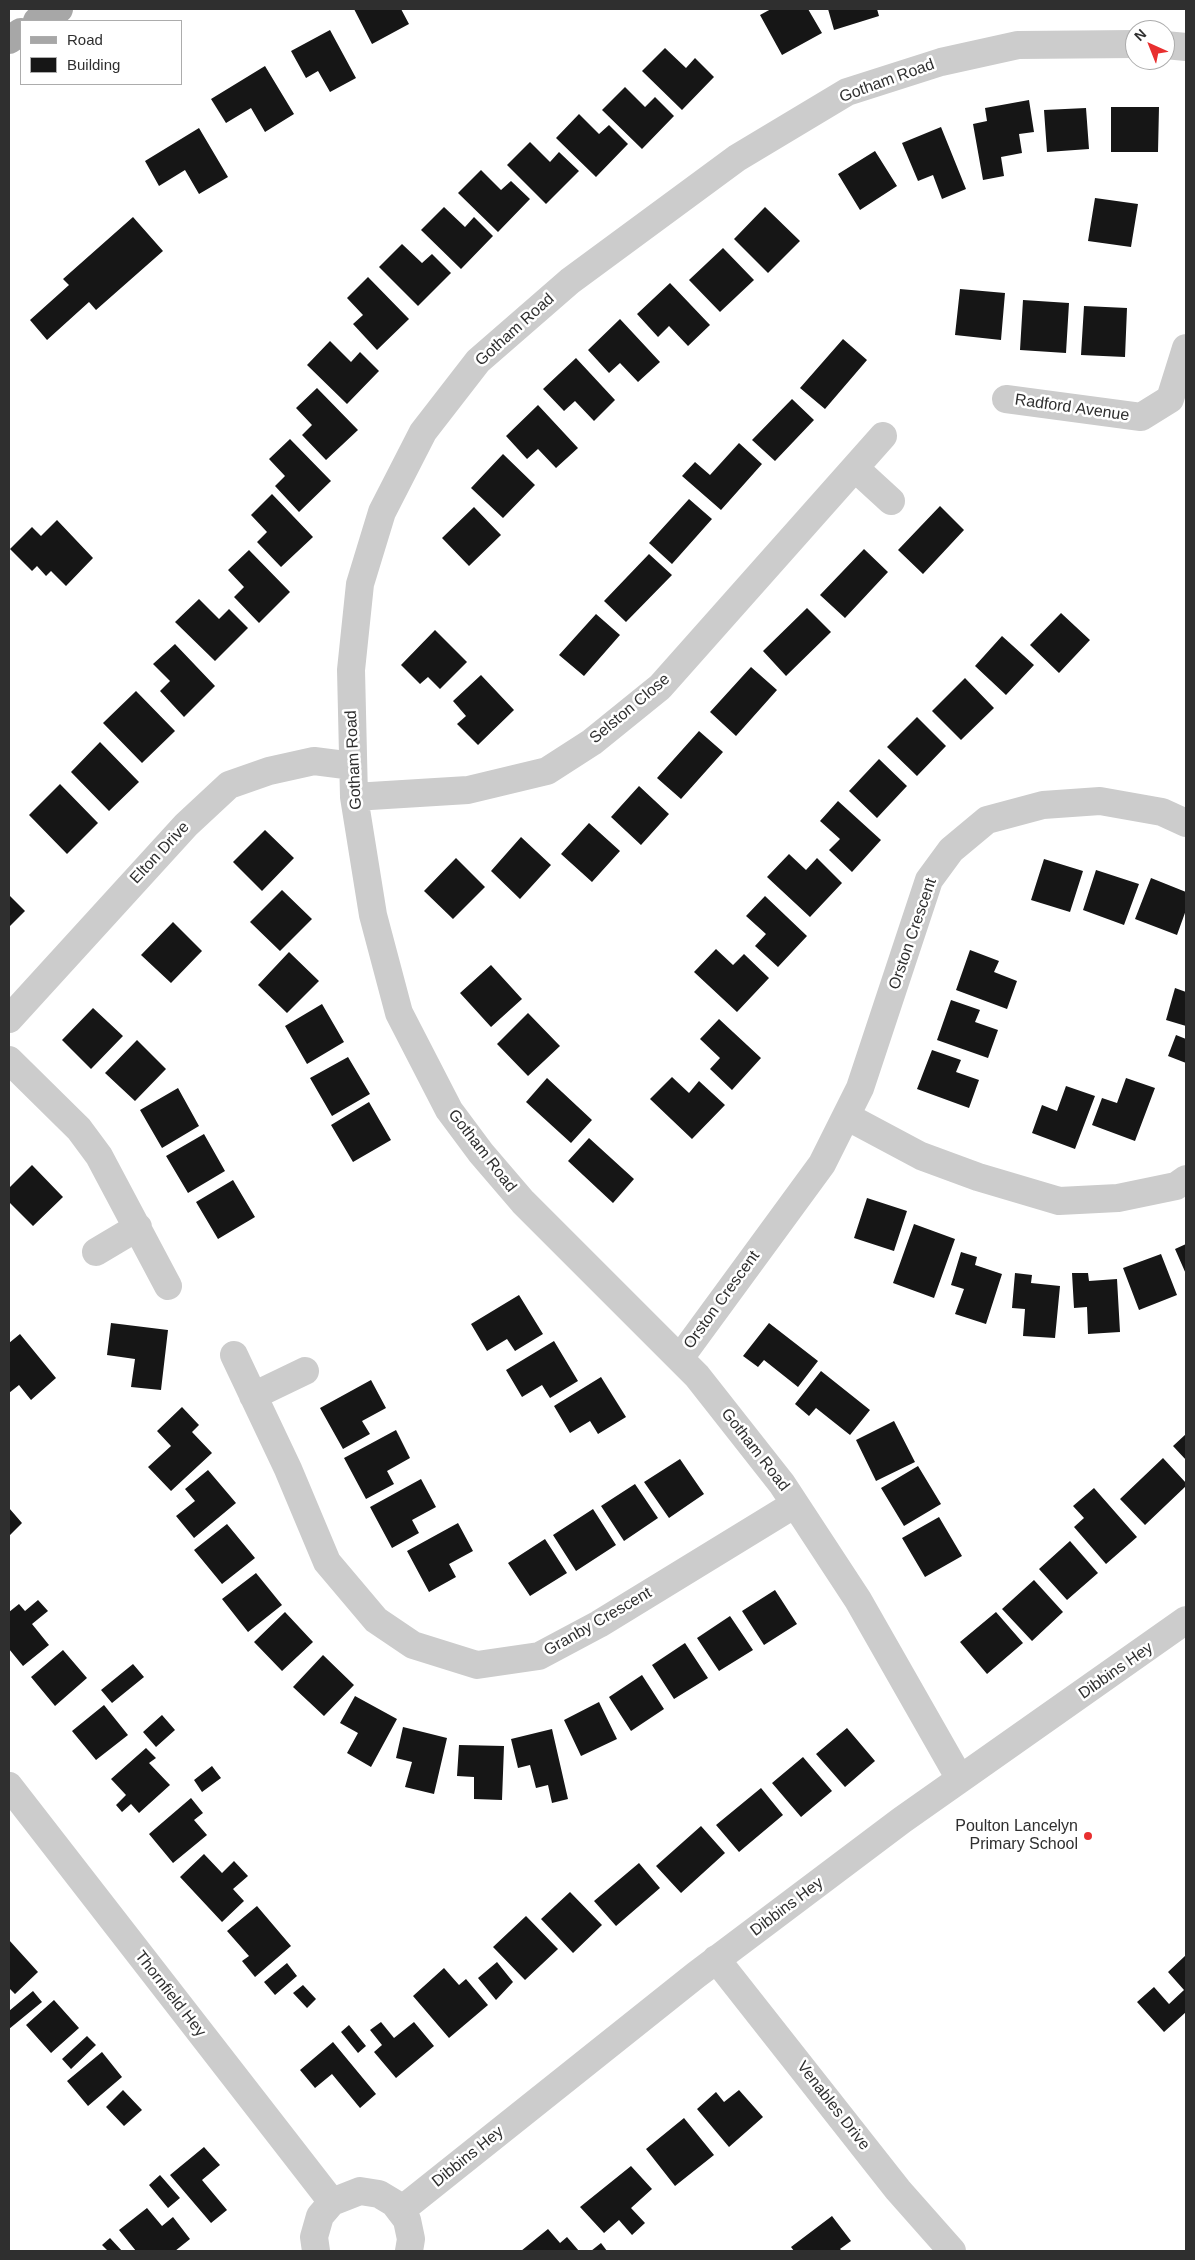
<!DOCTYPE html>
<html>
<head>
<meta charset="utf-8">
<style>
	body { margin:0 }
	#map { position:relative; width:1195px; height:2260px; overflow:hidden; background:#fff; font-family:Arial,sans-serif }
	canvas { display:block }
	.frame { position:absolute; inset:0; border:10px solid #2f2f2f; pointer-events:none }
	.legend { position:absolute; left:20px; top:20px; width:162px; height:65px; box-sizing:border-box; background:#fff; border:1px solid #acacac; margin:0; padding:6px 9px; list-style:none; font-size:15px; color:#2f2f2f }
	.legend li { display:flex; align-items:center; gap:10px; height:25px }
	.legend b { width:25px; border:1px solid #acacac }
	.north { position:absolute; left:1125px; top:20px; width:50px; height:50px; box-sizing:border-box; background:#fff; border:1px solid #acacac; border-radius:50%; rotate:316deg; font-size:14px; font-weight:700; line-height:20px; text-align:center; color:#2f2f2f }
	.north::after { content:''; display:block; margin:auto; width:18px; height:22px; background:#e82f2f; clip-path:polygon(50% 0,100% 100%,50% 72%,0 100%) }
</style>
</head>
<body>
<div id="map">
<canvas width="1195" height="2260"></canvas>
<div class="frame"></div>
<ul class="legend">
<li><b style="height:6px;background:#a7a7a7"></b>Road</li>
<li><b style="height:14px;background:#161616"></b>Building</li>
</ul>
<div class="north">N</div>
</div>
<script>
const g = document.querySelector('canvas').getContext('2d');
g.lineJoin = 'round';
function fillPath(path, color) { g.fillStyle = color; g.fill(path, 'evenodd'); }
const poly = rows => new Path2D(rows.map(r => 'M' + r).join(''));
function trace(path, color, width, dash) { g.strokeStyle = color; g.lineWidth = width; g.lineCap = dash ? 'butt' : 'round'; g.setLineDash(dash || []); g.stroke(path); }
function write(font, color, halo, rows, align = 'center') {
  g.font = font + ' Arial,sans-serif'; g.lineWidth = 5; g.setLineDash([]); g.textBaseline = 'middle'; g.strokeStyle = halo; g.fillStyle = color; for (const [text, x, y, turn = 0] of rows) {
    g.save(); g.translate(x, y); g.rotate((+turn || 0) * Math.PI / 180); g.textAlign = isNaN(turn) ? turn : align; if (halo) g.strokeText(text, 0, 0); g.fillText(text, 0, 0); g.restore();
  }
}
const building = poly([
	[354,9,401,9,409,24,372,44],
	[771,9,808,9,822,33,782,55,760,15],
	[828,9,877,9,879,16,834,30],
	[330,30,356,78,330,92,318,71,306,78,291,51],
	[665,48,686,68,695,58,714,77,682,110,642,71],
	[265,66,294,114,265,132,251,108,226,123,211,99],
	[625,87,645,107,655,97,674,116,642,149,602,110],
	[1029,100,1034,132,1019,134,1022,153,1001,157,1004,176,983,180,973,124,987,121,985,108],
	[1111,107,1159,107,1158,152,1111,152],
	[1086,108,1089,149,1047,152,1044,110],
	[579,114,599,134,609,125,628,144,596,177,556,138],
	[941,127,966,189,942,199,933,175,918,181,902,143],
	[199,128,228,177,199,194,185,170,159,186,145,161],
	[530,142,550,162,559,152,579,171,546,204,507,165],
	[875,151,897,186,860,210,838,174],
	[481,170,501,190,511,181,530,199,498,232,458,193],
	[1095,198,1138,204,1131,247,1088,241],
	[444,207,465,227,474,217,493,236,461,269,421,230],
	[765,207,800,241,768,273,734,239],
	[133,217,163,251,96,310,89,302,47,340,30,320,69,285,63,279],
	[402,244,422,263,432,254,451,273,418,306,379,267],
	[723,248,754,280,720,312,689,280],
	[368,277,409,319,377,350,353,324,363,315,347,298],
	[670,283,710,325,688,346,669,326,658,337,637,314],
	[960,289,1005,293,1001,340,955,335],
	[1023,300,1069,303,1066,353,1020,350],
	[1084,306,1127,308,1125,357,1081,355],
	[620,319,660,362,638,382,620,363,609,373,588,350],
	[843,339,867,360,825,409,800,388],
	[330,341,351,362,360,352,379,371,347,404,307,365],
	[576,358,615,400,594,421,575,401,564,411,543,389],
	[317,388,358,430,326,460,302,435,312,425,296,408],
	[792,399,814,420,775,461,752,440],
	[538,405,578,448,556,468,538,449,527,459,506,436],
	[290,439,331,481,299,512,275,486,285,476,269,459],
	[739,443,762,464,721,510,682,476,695,462,710,475],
	[503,454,535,485,503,518,471,488],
	[272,494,313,537,281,567,257,542,267,532,251,515],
	[689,499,712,519,672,564,649,543],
	[940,506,964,530,923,574,898,550],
	[474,507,501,535,469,566,442,538],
	[57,520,93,558,66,586,51,571,46,576,37,566,32,571,10,549,32,527,41,536],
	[864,549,888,572,845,618,820,595],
	[249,550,290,592,259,623,234,597,244,587,228,570],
	[649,554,672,575,626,622,604,601],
	[199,599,219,619,229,609,248,628,215,661,175,622],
	[807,608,831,632,786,676,763,651],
	[1061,613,1090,640,1059,673,1030,645],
	[596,614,620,635,584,676,559,655],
	[435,630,467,662,440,689,428,677,420,684,401,665],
	[1002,636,1034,665,1006,695,975,666],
	[175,644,215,686,184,717,160,691,170,681,153,664],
	[751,667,777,690,736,736,710,712],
	[481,675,514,710,478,745,457,724,466,716,453,701],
	[965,678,994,708,961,740,932,711],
	[136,691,175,731,142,763,103,723],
	[917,717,946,746,917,776,887,747],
	[699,731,723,752,681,799,657,778],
	[100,742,139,782,109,811,71,772],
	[879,759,907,786,877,818,849,791],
	[60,784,98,823,67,854,29,815],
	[639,786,669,814,641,845,611,817],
	[838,801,881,840,852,872,829,850,840,839,820,821],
	[589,823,620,851,592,882,561,854],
	[265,830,294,858,262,891,233,862],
	[521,837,551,865,520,899,491,871],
	[789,854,806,870,817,858,842,883,810,917,767,877],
	[456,858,485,887,453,919,424,891],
	[1044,859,1083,871,1070,912,1031,900],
	[1096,870,1139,884,1124,925,1083,910],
	[1151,878,1186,892,1186,910,1177,935,1135,919],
	[282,890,312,919,280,951,250,922],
	[9,895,25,911,9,927],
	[765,896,807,936,778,967,755,946,766,934,746,916],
	[173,922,202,951,171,983,141,955],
	[716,949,733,965,744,954,769,978,737,1012,694,972],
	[970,950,999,961,994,972,1017,981,1007,1009,956,990],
	[289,952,319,981,287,1013,258,985],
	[491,965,522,999,491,1027,460,993],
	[1175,988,1186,992,1186,1026,1166,1020],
	[951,1000,980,1010,975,1022,998,1030,988,1058,937,1040],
	[322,1004,344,1042,307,1064,285,1026],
	[93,1008,123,1036,91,1069,62,1040],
	[528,1013,560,1046,528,1076,497,1044],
	[719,1019,761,1058,732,1090,710,1069,720,1058,700,1039],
	[1176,1035,1186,1039,1186,1063,1168,1056],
	[137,1040,166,1069,135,1101,105,1073],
	[932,1050,961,1060,956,1072,979,1080,969,1108,917,1089],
	[348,1057,370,1094,332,1116,310,1078],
	[672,1077,689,1093,699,1081,725,1105,692,1139,650,1099],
	[547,1078,592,1120,571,1143,526,1102],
	[1126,1078,1155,1088,1135,1141,1092,1125,1102,1098,1117,1103],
	[1066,1086,1095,1096,1075,1149,1032,1133,1042,1105,1057,1111],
	[178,1088,199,1126,162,1148,140,1110],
	[369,1102,391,1140,353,1162,331,1125],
	[204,1134,225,1171,188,1193,166,1156],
	[589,1138,634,1179,613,1203,568,1161],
	[32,1165,63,1197,33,1226,9,1202,9,1188],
	[233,1180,255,1217,218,1239,196,1202],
	[867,1198,907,1211,894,1251,854,1238],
	[914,1224,955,1239,934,1298,893,1283],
	[1186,1244,1186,1274,1175,1249],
	[961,1252,977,1257,975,1265,1002,1274,986,1324,955,1314,964,1289,951,1285],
	[1161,1254,1177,1295,1139,1310,1123,1268],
	[1015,1273,1032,1275,1031,1283,1060,1286,1055,1338,1023,1336,1025,1309,1012,1308],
	[1072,1273,1088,1273,1089,1281,1117,1279,1120,1332,1088,1334,1087,1307,1074,1308],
	[519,1295,543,1334,515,1351,507,1339,487,1351,471,1324],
	[111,1323,168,1330,161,1390,131,1387,135,1359,107,1355],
	[769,1323,818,1361,798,1387,764,1360,758,1367,743,1356],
	[20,1334,56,1378,31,1400,19,1385,9,1393,9,1343],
	[554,1341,578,1381,550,1398,542,1385,522,1397,506,1370],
	[821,1371,870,1410,850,1435,816,1408,809,1416,795,1404],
	[601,1377,626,1417,598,1434,590,1421,570,1433,554,1406],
	[371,1380,386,1408,362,1421,370,1434,343,1449,320,1408],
	[182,1407,199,1425,192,1432,212,1453,171,1491,148,1467,171,1446,157,1431],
	[894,1421,915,1462,876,1481,856,1440],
	[396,1430,410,1458,387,1471,394,1484,366,1499,344,1458],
	[1186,1434,1186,1460,1173,1446],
	[1163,1458,1186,1483,1186,1486,1145,1525,1120,1499],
	[680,1459,704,1494,669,1518,644,1482],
	[918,1466,941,1504,904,1526,881,1488],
	[208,1470,236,1503,194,1538,176,1516,195,1501,185,1489],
	[421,1479,436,1507,412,1520,419,1533,392,1548,370,1507],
	[635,1484,658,1518,624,1541,601,1506],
	[1094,1488,1137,1537,1106,1564,1074,1527,1084,1518,1073,1506],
	[9,1508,22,1523,9,1536],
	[593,1509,616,1545,576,1571,553,1535],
	[939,1517,962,1556,925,1577,902,1538],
	[458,1523,473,1551,449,1564,456,1577,429,1592,407,1551],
	[227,1524,255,1558,222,1584,194,1550],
	[545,1539,567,1573,530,1596,508,1563],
	[1070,1541,1098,1573,1067,1600,1039,1569],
	[256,1573,282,1605,248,1632,222,1599],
	[1034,1580,1063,1612,1032,1641,1002,1609],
	[775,1590,797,1624,764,1645,742,1611],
	[38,1600,48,1611,32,1624,49,1645,23,1666,9,1649,9,1612,19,1604,25,1611],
	[285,1612,313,1642,282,1671,254,1642],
	[996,1612,1023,1643,987,1674,960,1642],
	[730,1616,753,1650,719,1671,697,1638],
	[685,1643,708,1678,674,1699,652,1665],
	[63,1650,87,1678,55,1706,31,1677],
	[323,1655,354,1685,324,1716,293,1687],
	[133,1664,144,1677,112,1703,101,1690],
	[642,1675,664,1709,631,1731,609,1697],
	[355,1696,397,1719,371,1767,347,1753,358,1733,340,1723],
	[599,1702,617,1739,581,1756,564,1720],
	[104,1705,128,1735,96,1760,72,1731],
	[162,1715,175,1730,156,1747,143,1732],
	[403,1727,447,1738,434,1794,405,1787,412,1762,396,1758],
	[847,1728,875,1761,845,1787,816,1754],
	[552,1729,568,1799,552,1803,548,1785,536,1788,530,1765,518,1768,511,1739],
	[459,1745,504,1746,502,1800,474,1799,474,1777,457,1776],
	[146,1748,156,1758,149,1763,170,1785,139,1813,131,1804,122,1812,116,1805,126,1795,111,1779],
	[803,1757,832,1791,801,1817,772,1783],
	[212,1766,221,1778,202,1792,194,1780],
	[761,1788,783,1815,739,1852,716,1825],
	[191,1798,203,1813,194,1820,207,1835,173,1863,149,1834],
	[701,1826,725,1853,681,1893,656,1866],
	[204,1854,222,1873,234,1861,248,1876,233,1889,244,1901,222,1922,180,1877],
	[639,1863,660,1888,616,1926,594,1901],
	[570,1892,602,1925,573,1953,541,1919],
	[257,1906,291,1946,255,1977,242,1961,249,1956,227,1931],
	[526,1916,558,1949,525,1980,493,1947],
	[9,1940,38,1972,15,1994,9,1988],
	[1186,1955,1186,2012,1164,2032,1137,2002,1154,1987,1169,2004,1184,1990,1168,1972],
	[497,1962,513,1982,496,2000,478,1978],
	[287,1963,297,1976,275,1995,264,1982],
	[444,1968,459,1985,466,1979,488,2005,449,2038,413,1996],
	[303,1985,316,1999,307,2008,293,1993],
	[33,1991,42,2002,9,2029,9,2011],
	[54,2000,79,2028,51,2053,26,2025],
	[381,2022,394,2038,414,2022,434,2046,396,2078,374,2052,382,2045,370,2030],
	[349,2025,366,2046,358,2053,341,2032],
	[87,2036,96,2045,71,2069,62,2059],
	[333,2042,376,2094,360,2108,332,2074,315,2088,300,2070],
	[102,2052,122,2077,88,2106,67,2081],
	[123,2090,142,2110,124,2126,106,2107],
	[739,2090,763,2117,729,2147,697,2109,716,2092,724,2102],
	[684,2118,714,2155,675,2186,646,2149],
	[204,2147,220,2165,202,2180,227,2210,211,2223,170,2175],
	[631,2166,652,2189,631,2208,645,2223,632,2235,619,2220,604,2233,580,2207],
	[160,2175,180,2198,168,2208,149,2185],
	[147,2208,162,2226,173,2217,190,2239,175,2251,136,2251,119,2230],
	[832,2216,851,2241,840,2249,842,2251,794,2251,791,2247],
	[548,2229,560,2243,567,2237,579,2251,521,2251],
	[110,2238,122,2251,108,2251,102,2245],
	[601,2243,607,2251,591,2251]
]);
const minor = poly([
	[1165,45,1186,47],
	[1006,399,1141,417,1170,399,1186,348],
	[855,468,891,501],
	[354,797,468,790,547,771,592,742,660,687,883,436],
	[9,1019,186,825,229,785,269,771,314,761,353,766],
	[9,1060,79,1129,99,1156,168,1286],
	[846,1116,921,1156,978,1177,1059,1201,1118,1198,1176,1186,1186,1179],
	[96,1252,138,1227],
	[234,1355,288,1469,327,1562,376,1620,413,1645,477,1665,539,1656,599,1624,795,1504],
	[680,1358,822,1164,860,1088,929,880,951,850,987,820,1043,805,1100,801,1162,812,1186,823],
	[253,1396,305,1371],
	[960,1779,858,1600,782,1484,697,1376,523,1202,481,1153,449,1110,399,1013,373,915,354,797,351,670,360,584,382,512,423,432,478,361,570,281,737,158,847,92,941,62,1018,45,1135,44],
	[9,1786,332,2202],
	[716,1959,898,2190,952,2251],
	[400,2211,696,1975,902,1820,1186,1620],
	[316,2251,314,2237,320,2216,332,2202,360,2191,379,2194,394,2203,407,2220,411,2239,409,2251]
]);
const major = poly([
	[37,21,59,9],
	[9,40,21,32]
]);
const markers = [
	[1088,1836,5,"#e82f2f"]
];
const streetNames = [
	["Gotham Road",887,81,-20],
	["Gotham Road",515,330,-42],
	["Radford Avenue",1072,408,8],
	["Selston Close",630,709,-40],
	["Gotham Road",354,760,-93],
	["Elton Drive",160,853,-47],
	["Orston Crescent",913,934,-71],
	["Gotham Road",482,1151,52],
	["Orston Crescent",722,1300,-54],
	["Gotham Road",755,1450,52],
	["Granby Crescent",598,1622,-30],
	["Dibbins Hey",1116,1671,-35],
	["Dibbins Hey",787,1907,-37],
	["Thornfield Hey",170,1994,52],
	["Venables Drive",833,2106,52],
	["Dibbins Hey",468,2157,-39]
];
const poiNames = [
	["Poulton Lancelyn",1078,1827],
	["Primary School",1078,1845]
];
fillPath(building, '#161616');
trace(minor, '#ccc', 28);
trace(major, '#a7a7a7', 28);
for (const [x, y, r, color] of markers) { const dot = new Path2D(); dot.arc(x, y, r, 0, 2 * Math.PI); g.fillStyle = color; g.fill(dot); trace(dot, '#fff', 2); }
write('16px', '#2f2f2f', '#fff', streetNames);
write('16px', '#2f2f2f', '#fff', poiNames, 'right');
</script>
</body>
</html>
